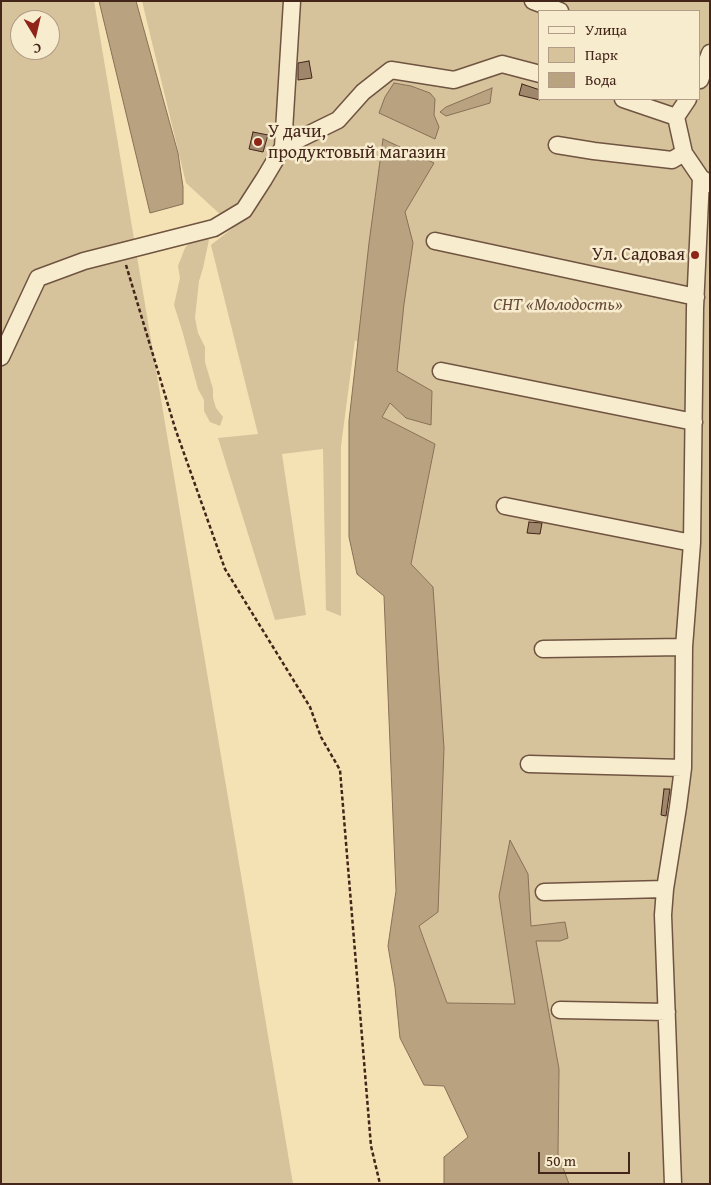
<!DOCTYPE html>
<html>
<head>
<meta charset="utf-8">
<style>
	body { margin:0 }
	#map { position:relative; width:711px; height:1185px; overflow:hidden; background:#f4e2b5; font-family:"Gentium Book Plus",serif }
	canvas { display:block }
	.frame { position:absolute; inset:0; border:2px solid #43251a; pointer-events:none }
	.legend { position:absolute; left:538px; top:10px; width:162px; height:90px; box-sizing:border-box; background:#f8eccf; border:1px solid #b09c87; margin:0; padding:6px 9px; list-style:none; font-size:15px; color:#43251a }
	.legend li { display:flex; align-items:center; gap:10px; height:25px }
	.legend b { width:25px; border:1px solid #b09c87 }
	.north { position:absolute; left:10px; top:10px; width:50px; height:50px; box-sizing:border-box; background:#f8eccf; border:1px solid #b09c87; border-radius:50%; rotate:171deg; font-size:14px; font-weight:700; line-height:20px; text-align:center; color:#43251a }
	.north::after { content:''; display:block; margin:auto; width:18px; height:22px; background:#8f2418; clip-path:polygon(50% 0,100% 100%,50% 72%,0 100%) }
	.scale { position:absolute; left:538px; top:1152px; width:92px; height:22px; box-sizing:border-box; border:2px solid #43251a; border-top:0; padding-left:6px; font-size:15px; line-height:18px; white-space:nowrap; color:#43251a; -webkit-text-stroke:4px #f8eccf; paint-order:stroke }
</style>
</head>
<body>
<div id="map">
<canvas width="711" height="1185"></canvas>
<div class="frame"></div>
<ul class="legend">
<li><b style="height:6px;background:#f8eccf"></b>Улица</li>
<li><b style="height:14px;background:#d6c29b"></b>Парк</li>
<li><b style="height:14px;background:#b8a280"></b>Вода</li>
</ul>
<div class="north">С</div>
<div class="scale">50 m</div>
</div>
<script>
const g = document.querySelector('canvas').getContext('2d');
g.lineJoin = 'round';
function fillPath(path, color) { g.fillStyle = color; g.fill(path, 'evenodd'); }
const poly = rows => new Path2D(rows.map(r => 'M' + r).join(''));
function trace(path, color, width, dash) { g.strokeStyle = color; g.lineWidth = width; g.lineCap = dash ? 'butt' : 'round'; g.setLineDash(dash || []); g.stroke(path); }
function write(font, color, halo, rows, align = 'center') {
  g.font = font + ' "Gentium Book Plus",serif'; g.lineWidth = 5; g.setLineDash([]); g.textBaseline = 'middle'; g.strokeStyle = halo; g.fillStyle = color; for (const [text, x, y, turn = 0] of rows) {
    g.save(); g.translate(x, y); g.rotate((+turn || 0) * Math.PI / 180); g.textAlign = isNaN(turn) ? turn : align; if (halo) g.strokeText(text, 0, 0); g.fillText(text, 0, 0); g.restore();
  }
}
const green = poly([
	[1,1,94,1,293,1184,1,1184],
	[20,20,50,20,50,50,20,50],
	[142,1,710,1,710,1184,569,1184,558,1154,559,1069,536,941,560,941,564,922,531,926,508,853,499,896,515,1004,447,1003,419,925,433,587,411,564,435,444,382,417,390,403,406,418,397,371,375,358,355,340,341,446,341,616,326,610,323,449,282,454,306,615,275,620,218,438,258,434,211,245,234,227,186,183],
	[540,11,700,11,700,99,540,99],
	[210,235,203,268,199,281,195,318,198,333,205,347,205,362,213,389,213,398,216,408,223,417,220,426,210,422,204,411,204,400,198,389,182,330,174,305,180,278,178,266,185,248,191,241]
]);
const water = poly([
	[99,1,136,1,178,153,183,187,183,204,150,213,99,1],
	[394,83,411,86,430,93,435,99,434,115,439,127,435,139,379,113,385,97,394,83],
	[492,88,490,103,446,116,440,112,446,107,492,88],
	[383,139,434,163,405,212,413,243,404,304,397,371,432,391,431,425,406,418,390,403,382,417,435,444,411,564,433,587,444,748,438,912,419,926,447,1003,515,1004,499,896,510,840,528,874,531,926,565,922,568,938,560,941,536,941,559,1069,558,1154,569,1184,444,1184,444,1157,468,1137,444,1086,424,1085,400,1038,395,987,388,946,396,891,384,596,357,574,349,537,349,421,369,243,383,139]
]);
const building = poly([
	[309,61,312,78,298,80,298,63,309,61],
	[522,84,540,90,540,100,519,95,522,84],
	[253,132,268,135,263,152,249,149,253,132],
	[529,522,542,523,540,534,527,533,529,522],
	[664,789,670,789,666,816,661,815,664,789]
]);
const path = poly([
	[126,265,175,428,225,569,310,707,321,737,340,770,371,1146,380,1184]
]);
const minor = poly([
	[533,1,560,11],
	[700,80,710,53],
	[623,99,676,117],
	[676,117,684,153,701,178,710,184],
	[676,117,688,99],
	[557,145,594,151,672,160,684,153],
	[283,147,338,120,363,92,391,70,454,80,502,64,540,74],
	[435,241,696,297],
	[1,357,38,278,84,261,214,228,244,210,264,179,283,147,292,1],
	[441,371,694,422],
	[505,506,692,543],
	[543,649,684,647],
	[529,764,683,768],
	[544,892,665,889],
	[560,1010,667,1012],
	[673,1184,663,915,665,889,678,807,683,768,684,647,692,543,695,308,701,178]
]);
const markers = [
	[258,142,5,"#8f2418"],
	[695,255,5,"#8f2418"]
];
const poiNames = [
	["У дачи,",268,132],
	["продуктовый магазин",268,153],
	["Ул. Садовая",685,255,"right"]
];
const parkNames = [
	["СНТ «Молодость»",558,305]
];
fillPath(green, '#d6c29b');
fillPath(water, '#b8a280');
trace(water, '#897057', 1);
fillPath(building, '#9f876b');
trace(building, '#43251a', 1);
trace(minor, '#6f5441', 19);
trace(path, '#43251a', 2.5, [4, 2.5]);
trace(minor, '#f8eccf', 16);
for (const [x, y, r, color] of markers) { const dot = new Path2D(); dot.arc(x, y, r, 0, 2 * Math.PI); g.fillStyle = color; g.fill(dot); trace(dot, '#f8eccf', 2); }
write('18px', '#43251a', '#f8eccf', poiNames, 'left');
write('italic 18px', '#684c3a', '#f8eccf', parkNames);
</script>
</body>
</html>
